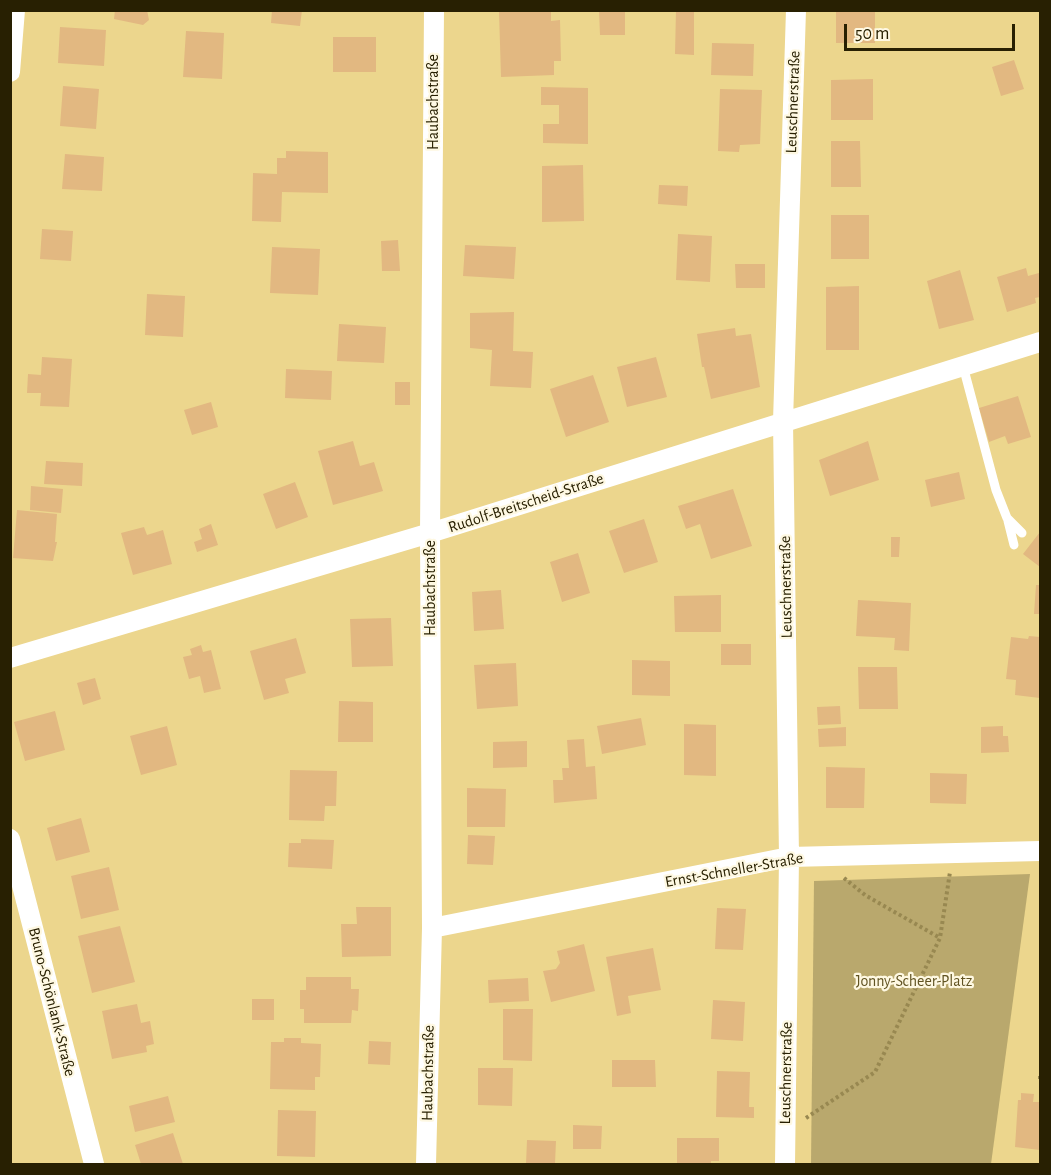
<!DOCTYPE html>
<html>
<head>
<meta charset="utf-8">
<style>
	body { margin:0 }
	#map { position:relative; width:1051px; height:1175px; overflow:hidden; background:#ecd68d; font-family:"Alegreya Sans",sans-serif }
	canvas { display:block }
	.frame { position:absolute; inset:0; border:12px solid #282002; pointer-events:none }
	.scale { position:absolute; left:844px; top:24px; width:171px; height:27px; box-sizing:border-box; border:3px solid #282002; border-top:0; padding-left:8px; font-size:18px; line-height:21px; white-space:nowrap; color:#282002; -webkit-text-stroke:4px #fef8e2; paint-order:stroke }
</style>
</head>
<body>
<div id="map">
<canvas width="1051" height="1175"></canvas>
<div class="frame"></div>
<div class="scale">50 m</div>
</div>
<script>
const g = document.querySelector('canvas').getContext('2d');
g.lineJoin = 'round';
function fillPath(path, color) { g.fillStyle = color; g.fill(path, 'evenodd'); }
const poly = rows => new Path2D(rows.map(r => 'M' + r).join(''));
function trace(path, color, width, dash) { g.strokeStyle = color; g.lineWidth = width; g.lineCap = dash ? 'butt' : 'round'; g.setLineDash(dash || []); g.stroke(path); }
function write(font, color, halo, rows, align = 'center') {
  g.font = font + ' "Alegreya Sans",sans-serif'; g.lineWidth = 4.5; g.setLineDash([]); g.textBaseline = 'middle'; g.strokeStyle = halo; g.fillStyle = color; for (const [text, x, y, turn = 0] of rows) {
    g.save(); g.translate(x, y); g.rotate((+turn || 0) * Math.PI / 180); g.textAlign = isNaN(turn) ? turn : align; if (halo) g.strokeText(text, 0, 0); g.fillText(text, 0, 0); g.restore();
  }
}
const green = poly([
	[1030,874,991,1164,811,1164,814,881]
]);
const building = poly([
	[115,10,147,10,149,20,143,25,114,19],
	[272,10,302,10,300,26,271,23],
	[551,10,551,21,560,20,561,61,554,61,554,75,501,77,499,11],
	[599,10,625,10,625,35,600,35],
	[676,10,694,10,694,55,675,54],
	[836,10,875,10,875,43,836,43],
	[60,27,106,30,104,66,58,63],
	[186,31,224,33,222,79,183,77],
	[333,37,376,37,376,72,333,72],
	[712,43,754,44,753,76,711,75],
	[1014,60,1024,89,1001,96,992,67],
	[873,79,873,120,831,120,831,80],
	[63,86,99,89,96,129,60,126],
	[541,87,588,88,588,144,543,143,543,124,559,124,559,105,541,105],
	[720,89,762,90,760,144,740,145,739,152,718,151],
	[831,141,860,141,861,187,831,187],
	[286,151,328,152,328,193,282,192,281,222,252,221,253,173,277,174,277,158,286,158],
	[65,154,104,157,102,191,62,189],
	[583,165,584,221,542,222,542,166],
	[659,185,688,186,687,206,658,204],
	[831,215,869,215,869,259,831,259],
	[42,229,73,231,71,261,40,259],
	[678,234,712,236,710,282,676,280],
	[398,240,400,271,382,271,381,241],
	[465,245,516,247,514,279,463,276],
	[272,247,320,249,318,295,270,293],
	[735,264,765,264,765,288,736,288],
	[1026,268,1028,276,1039,273,1040,297,1035,298,1036,303,1007,312,997,277],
	[960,270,974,320,939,329,927,281],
	[859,286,859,350,826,350,826,287],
	[147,294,185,296,183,337,145,335],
	[514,312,513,351,533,352,531,388,490,386,492,350,470,348,470,313],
	[339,324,386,327,384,363,337,361],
	[735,328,736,336,751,334,760,387,711,399,704,367,702,367,697,334],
	[42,357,72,359,69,407,40,406,41,393,27,393,28,374,41,375],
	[656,357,667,397,627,407,617,367],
	[286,369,332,371,331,400,285,398],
	[593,375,609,422,566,437,550,389],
	[395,382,410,382,410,405,395,405],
	[1018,396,1031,437,1008,444,1005,436,989,442,979,408],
	[211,402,218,427,192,435,184,410],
	[353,441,360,466,374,462,383,491,333,505,318,451],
	[868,441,879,480,830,496,819,460],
	[46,461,83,463,82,486,44,484],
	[959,472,965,499,931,507,925,480],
	[295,482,308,517,276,529,263,494],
	[31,486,63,489,61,513,30,510],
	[733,489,752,546,711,559,700,524,686,529,678,506],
	[17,510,57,514,55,542,57,542,53,561,13,558],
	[644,519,658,562,624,573,609,531],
	[211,524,218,545,197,552,194,542,202,539,199,529],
	[144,527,147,535,163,530,172,564,133,575,121,533],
	[1040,532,1040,567,1023,554],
	[891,537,900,537,899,557,891,557],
	[578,553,590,593,562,602,550,562],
	[1036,585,1040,585,1040,614,1034,614],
	[501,590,504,629,474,631,472,592],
	[721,595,721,632,675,632,674,596],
	[858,600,911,603,909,651,894,650,895,638,856,636],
	[391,618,393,666,352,667,350,619],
	[1029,636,1040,637,1040,698,1015,695,1016,680,1006,679,1011,637,1028,639],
	[296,638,306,673,285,679,289,693,264,700,250,651],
	[721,644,751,644,751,665,721,665],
	[201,645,203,652,211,650,221,689,204,693,200,676,189,679,183,657,192,655,190,649],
	[632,660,670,661,670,696,632,695],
	[516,663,518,706,477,709,474,665],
	[858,667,897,667,898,709,859,709],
	[95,678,101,699,83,705,77,683],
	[339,701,373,702,373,742,338,742],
	[840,706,841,724,818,725,817,707],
	[55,711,65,750,25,761,14,722],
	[641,718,646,745,602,754,597,726],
	[684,724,716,725,716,776,684,775],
	[167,726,177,765,141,775,130,736],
	[1003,726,1003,736,1008,736,1009,752,981,753,981,727],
	[846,727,846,746,819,747,818,729],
	[584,739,586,767,595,766,597,799,554,803,553,780,563,780,562,768,569,768,567,740],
	[527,741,527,767,493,768,493,742],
	[826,767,865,768,864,808,826,808],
	[290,770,337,771,336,806,325,806,324,821,289,820],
	[930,773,967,774,966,804,930,803],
	[467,788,506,789,505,827,467,827],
	[81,818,90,852,56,861,47,828],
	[468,835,495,836,493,865,467,864],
	[301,839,334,840,332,869,288,867,289,843,301,843],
	[109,867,119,910,81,919,71,876],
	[356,907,391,907,391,956,342,957,341,924,357,924],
	[717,908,746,909,743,950,715,949],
	[120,926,135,982,92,993,78,936],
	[584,944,595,991,551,1002,543,971,556,969,560,963,557,951],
	[653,948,661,990,628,996,631,1013,617,1016,606,957],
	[306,977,351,977,351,989,359,989,358,1011,352,1010,351,1023,304,1023,304,1009,300,1009,300,990,306,990],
	[528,978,529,1001,489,1003,488,980],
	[252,999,274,999,274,1020,252,1020],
	[713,1000,745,1002,743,1041,711,1039],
	[137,1004,141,1023,150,1021,154,1044,146,1046,147,1052,112,1059,102,1011],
	[503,1009,533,1009,532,1061,503,1060],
	[284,1038,301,1038,301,1043,321,1044,320,1077,315,1077,315,1090,270,1089,271,1042,284,1042],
	[369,1041,391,1042,390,1065,368,1064],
	[612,1060,655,1060,656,1087,612,1087],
	[478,1068,513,1068,512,1106,478,1105],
	[717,1071,750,1072,749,1107,754,1107,754,1118,716,1117],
	[1021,1093,1034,1094,1033,1102,1040,1102,1040,1150,1015,1147,1018,1100,1021,1100],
	[168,1096,175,1122,135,1132,129,1106],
	[278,1110,316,1111,315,1157,277,1156],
	[573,1125,602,1126,601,1149,573,1149],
	[173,1133,183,1164,141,1164,135,1145],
	[677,1138,719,1138,719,1161,711,1161,711,1164,677,1164],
	[527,1140,556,1141,555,1164,526,1164]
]);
const path = poly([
	[844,878,865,895,940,938],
	[1040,1076,1040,1082],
	[806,1118,875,1072,940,938,950,872]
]);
const lane = poly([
	[963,366,996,490,1007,518,1022,533],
	[1008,521,1014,545]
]);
const street = poly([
	[10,72,15,10],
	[10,658,430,533,1040,342],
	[10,839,94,1164],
	[432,928,789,857,1040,851],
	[426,1164,432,928,430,533,434,10],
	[785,1164,789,857,783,421,796,10]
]);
const streetNames = [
	["Haubachstraße",433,102,-90],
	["Leuschnerstraße",793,102,-88],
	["Rudolf-Breitscheid-Straße",526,503,-18],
	["Leuschnerstraße",786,587,-91],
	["Haubachstraße",430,588,-90],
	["Ernst-Schneller-Straße",734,870,-10],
	["Bruno-Schönlank-Straße",52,1002,76],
	["Haubachstraße",428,1073,-89],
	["Leuschnerstraße",786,1073,-89]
];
const parkNames = [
	["Jonny-Scheer-Platz",914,981]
];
fillPath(green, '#b9a86d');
fillPath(building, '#e2b881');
trace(path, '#988851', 4, [3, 3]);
trace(lane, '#fff', 9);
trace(street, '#fff', 20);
write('16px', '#282002', '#fef8e2', streetNames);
write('16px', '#615322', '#fef8e2', parkNames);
</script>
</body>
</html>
